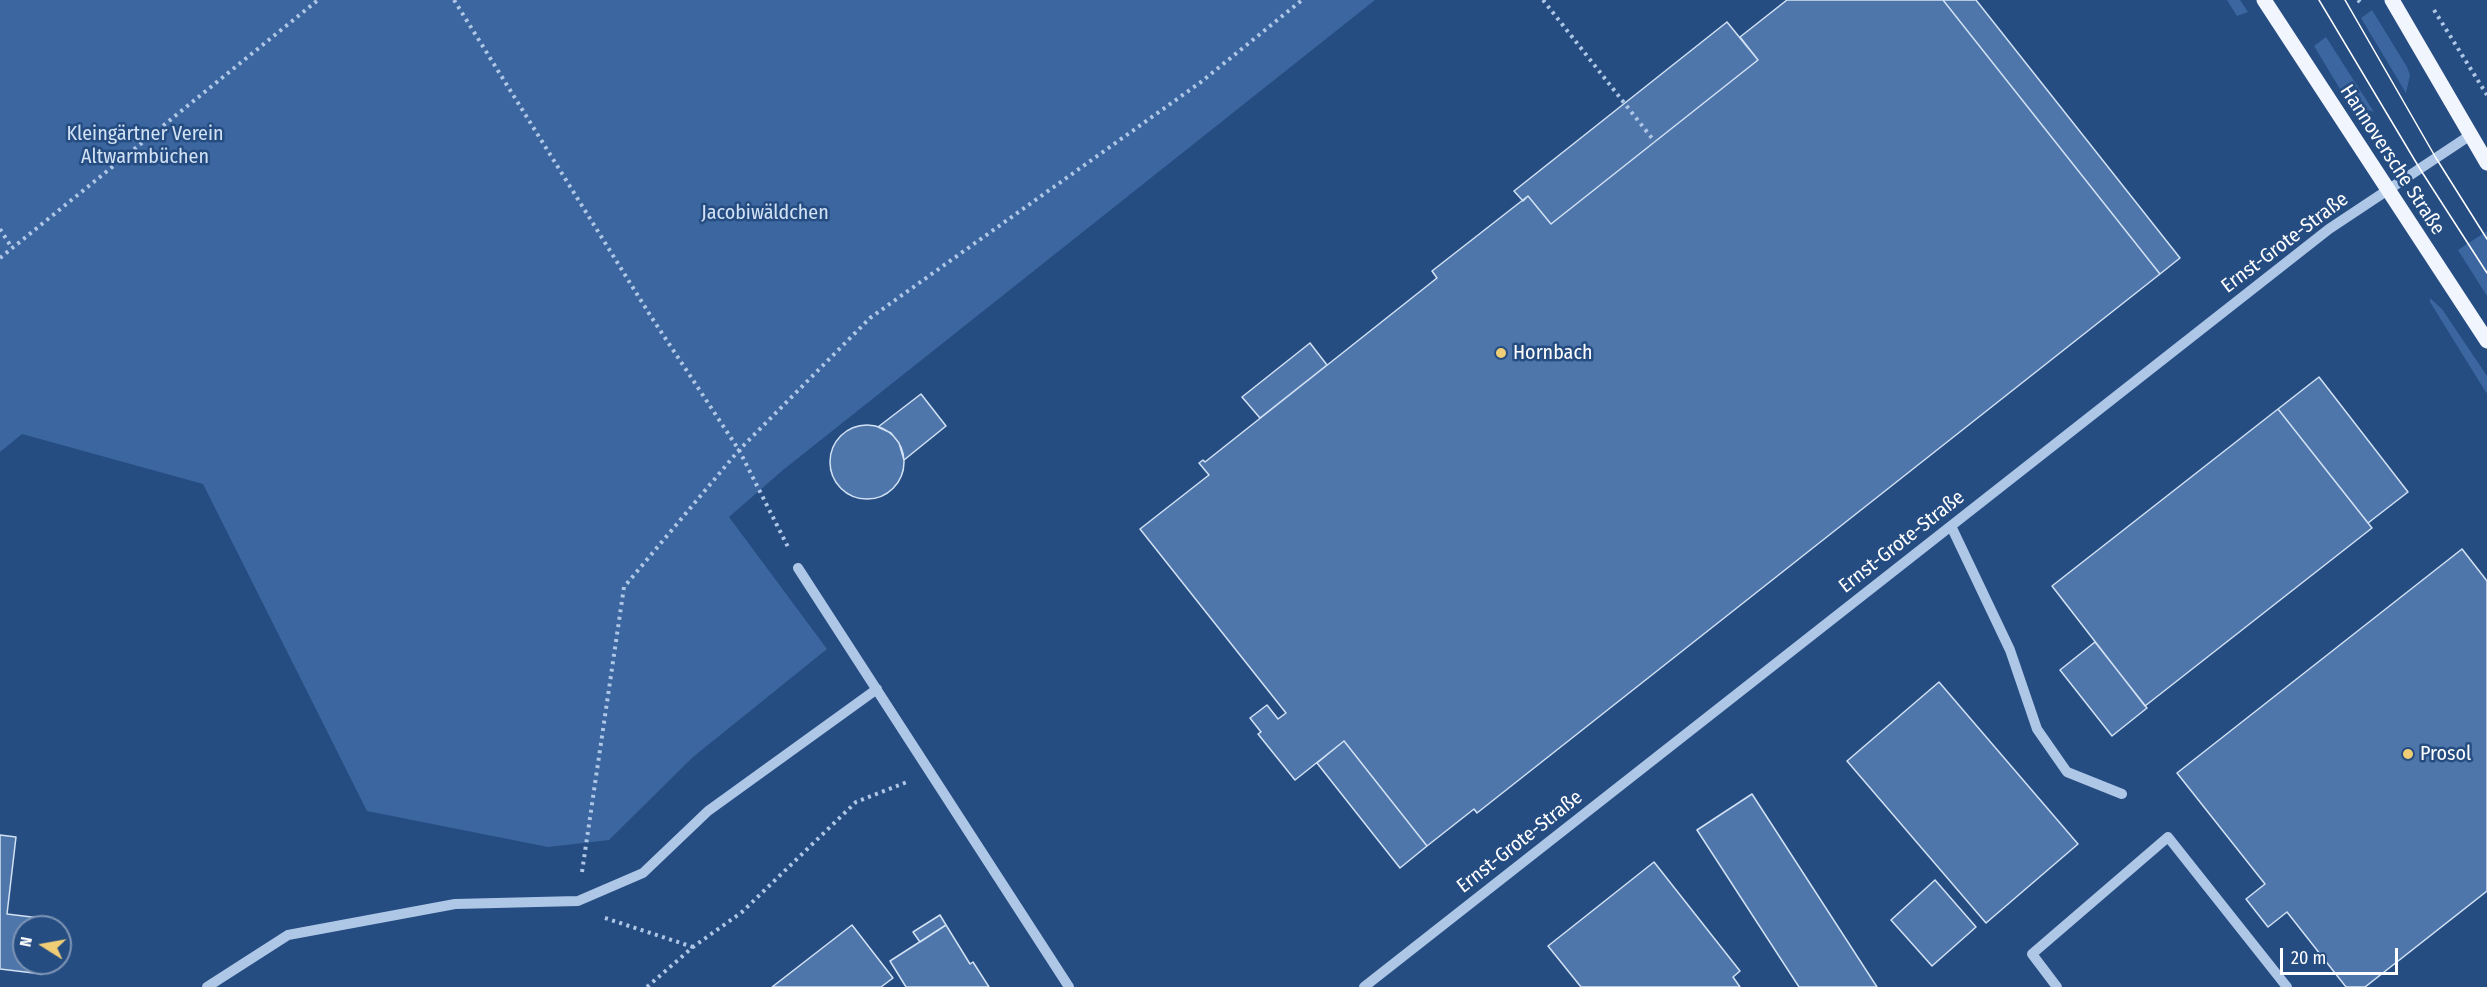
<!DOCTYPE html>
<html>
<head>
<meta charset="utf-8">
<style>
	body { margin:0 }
	#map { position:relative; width:2487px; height:987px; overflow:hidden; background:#264d82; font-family:"Fira Sans Condensed",sans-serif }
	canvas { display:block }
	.north { position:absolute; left:12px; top:915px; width:60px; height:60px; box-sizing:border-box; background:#264d82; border:2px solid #7d94b4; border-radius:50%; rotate:281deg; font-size:16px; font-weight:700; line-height:24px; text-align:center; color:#fff }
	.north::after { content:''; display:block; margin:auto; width:21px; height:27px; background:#efce75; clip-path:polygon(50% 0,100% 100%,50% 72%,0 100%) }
	.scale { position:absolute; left:2280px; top:948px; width:118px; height:27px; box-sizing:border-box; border:3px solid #fff; border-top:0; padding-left:8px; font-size:18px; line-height:21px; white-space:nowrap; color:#fff; -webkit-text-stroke:4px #264d82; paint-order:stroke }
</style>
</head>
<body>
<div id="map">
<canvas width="2487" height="987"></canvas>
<div class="north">N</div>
<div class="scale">20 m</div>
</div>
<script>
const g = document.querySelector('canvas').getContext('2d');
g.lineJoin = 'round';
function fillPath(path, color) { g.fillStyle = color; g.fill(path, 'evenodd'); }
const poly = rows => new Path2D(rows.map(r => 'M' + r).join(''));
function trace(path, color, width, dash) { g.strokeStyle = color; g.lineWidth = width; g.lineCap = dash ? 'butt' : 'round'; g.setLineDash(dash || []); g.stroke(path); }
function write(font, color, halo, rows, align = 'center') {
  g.font = font + ' "Fira Sans Condensed",sans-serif'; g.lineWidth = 5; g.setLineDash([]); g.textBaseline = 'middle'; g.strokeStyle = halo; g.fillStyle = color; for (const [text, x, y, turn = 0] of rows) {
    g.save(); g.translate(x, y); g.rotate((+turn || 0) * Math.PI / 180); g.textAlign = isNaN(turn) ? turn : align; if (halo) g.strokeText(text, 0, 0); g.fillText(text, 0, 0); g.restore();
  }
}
const green = poly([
	[0,0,1375,0,783,470,729,517,827,649,693,757,609,840,548,847,367,811,203,484,22,434,0,452],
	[2227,0,2240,0,2248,12,2237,16],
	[2372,10,2407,67,2410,75,2406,93,2361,18],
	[2326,37,2374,112,2354,105,2343,94,2314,46],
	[2487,231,2487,296,2458,250],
	[2430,298,2442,309,2487,376,2487,394,2430,302]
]);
const building = poly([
	[1787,0,1943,0,2160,274,1477,813,1474,809,1427,846,1344,741,1295,780,1258,734,1261,732,1250,718,1267,705,1278,719,1286,713,1140,529,1209,475,1199,463,1203,460,1205,462,1437,278,1432,271,1528,196,1551,224,1758,60,1740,37,1787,0],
	[1943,0,1976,0,2180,258,2160,274,1943,0],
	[1727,22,1758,60,1551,224,1528,196,1523,201,1514,191,1727,22],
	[1310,343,1327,365,1260,418,1242,397,1310,343],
	[2319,377,2408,492,2368,523,2278,409,2319,377],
	[921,394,946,426,904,460,899,443,891,433,878,427,921,394],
	[2278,409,2372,528,2145,706,2052,586,2278,409],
	'830 462a37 37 0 1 1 74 0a37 37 0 1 1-74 0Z',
	[2462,549,2487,581,2487,891,2365,987,2346,987,2287,912,2268,927,2246,899,2265,884,2177,773,2462,549],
	[2095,642,2147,708,2112,736,2060,670,2095,642],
	[1939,682,2078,844,1986,923,1847,761,1939,682],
	[1344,741,1427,846,1400,868,1317,763,1344,741],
	[1752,794,1877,987,1799,987,1697,830,1752,794],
	[0,835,16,837,7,914,48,919,47,927,24,927,24,963,43,963,42,974,0,969,0,835],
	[1654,862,1740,971,1733,977,1740,987,1581,987,1548,946,1654,862],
	[1935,880,1976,927,1932,966,1891,920,1935,880],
	[940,915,946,925,920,942,913,932,940,915],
	[852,925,893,978,881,987,772,987,852,925],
	[946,925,970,964,973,962,989,987,906,987,890,961,946,925]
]);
const path = poly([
	[454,0,650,315,739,450,788,547],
	[1543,0,1655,142],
	[2358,0,2360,2],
	[2434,10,2487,95],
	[0,229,12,248],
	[0,258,318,0],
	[582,872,624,587,739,450,870,318,1201,82,1302,0],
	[605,918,693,947],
	[647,987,693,947,742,912,856,802,907,782]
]);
const minor = poly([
	[1951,526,2010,650,2037,729,2067,772,2122,794],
	[798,568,1069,987],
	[207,987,288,935,455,904,578,901,643,873,708,811,877,689],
	[1364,987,2329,229,2469,136],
	[2057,987,2032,954,2168,837,2287,987]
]);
const major = poly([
	[2264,0,2487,341],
	[2392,0,2487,163]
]);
const tram = poly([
	[2319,0,2420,169,2487,273],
	[2345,0,2436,158,2487,239]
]);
const markers = [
	[1501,353,6,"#efce75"],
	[2408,754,6,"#efce75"]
];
const parkNames = [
	["Kleingärtner Verein",145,134],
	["Altwarmbüchen",145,157],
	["Jacobiwäldchen",765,213]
];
const streetNames = [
	["Hannoversche Straße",2392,160,57],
	["Ernst-Grote-Straße",2285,243,-37],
	["Ernst-Grote-Straße",1902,542,-38],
	["Ernst-Grote-Straße",1520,842,-38]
];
const poiNames = [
	["Hornbach",1513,353],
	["Prosol",2420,754]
];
fillPath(green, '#3b669f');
fillPath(building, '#4f76ab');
trace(building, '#d2e2f5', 1.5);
trace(path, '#afc7e7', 4, [3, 4.5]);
trace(minor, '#afc7e7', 10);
trace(major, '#f1f5fd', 15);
trace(tram, '#fff', 1.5);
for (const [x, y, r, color] of markers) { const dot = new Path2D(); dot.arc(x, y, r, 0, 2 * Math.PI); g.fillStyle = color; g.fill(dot); trace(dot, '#264d82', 2); }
write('20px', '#d2e2f5', '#264d82', parkNames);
write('20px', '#fff', '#264d82', streetNames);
write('20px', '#fff', '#264d82', poiNames, 'left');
</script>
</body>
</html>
